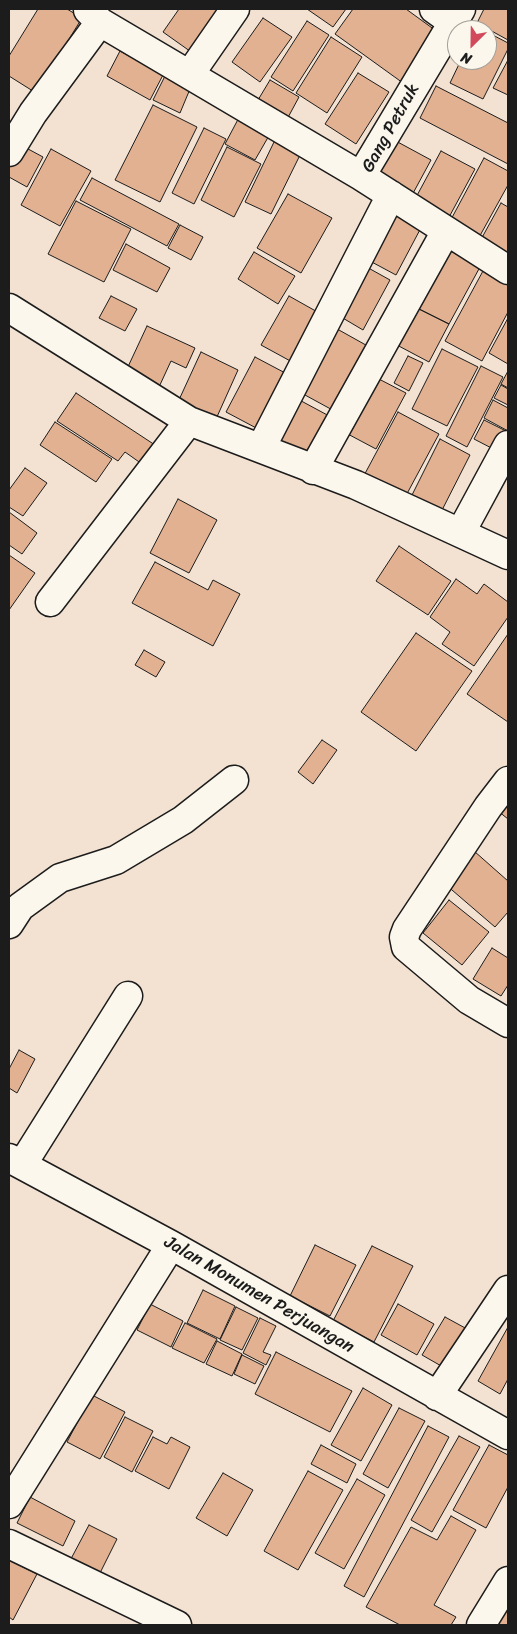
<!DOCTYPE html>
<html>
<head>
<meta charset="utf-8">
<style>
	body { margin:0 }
	#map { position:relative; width:517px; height:1634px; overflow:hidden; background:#f3e2d1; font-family:Sriracha,sans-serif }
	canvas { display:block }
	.frame { position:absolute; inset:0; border:10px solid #1c1c1c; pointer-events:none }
	.north { position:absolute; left:447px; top:20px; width:50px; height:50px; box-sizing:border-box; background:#fbf7ec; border:1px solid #a29f99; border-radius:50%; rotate:203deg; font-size:14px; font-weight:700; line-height:20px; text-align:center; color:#1c1c1c }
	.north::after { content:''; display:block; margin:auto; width:18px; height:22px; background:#d1495b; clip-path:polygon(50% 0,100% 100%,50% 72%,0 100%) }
</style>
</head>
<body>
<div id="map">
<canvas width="517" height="1634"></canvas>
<div class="frame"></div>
<div class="north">N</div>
</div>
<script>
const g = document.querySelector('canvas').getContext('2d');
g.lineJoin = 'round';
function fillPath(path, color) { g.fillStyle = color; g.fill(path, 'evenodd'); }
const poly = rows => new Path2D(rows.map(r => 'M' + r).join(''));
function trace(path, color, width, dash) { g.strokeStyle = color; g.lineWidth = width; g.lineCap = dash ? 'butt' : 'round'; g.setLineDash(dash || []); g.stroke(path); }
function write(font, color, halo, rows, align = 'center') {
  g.font = font + ' Sriracha,sans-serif'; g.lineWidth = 5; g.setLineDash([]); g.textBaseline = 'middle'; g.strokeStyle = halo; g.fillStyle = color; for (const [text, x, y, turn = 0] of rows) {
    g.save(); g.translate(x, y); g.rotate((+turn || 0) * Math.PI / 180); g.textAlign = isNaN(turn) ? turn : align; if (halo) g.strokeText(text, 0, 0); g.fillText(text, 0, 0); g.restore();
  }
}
const building = poly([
	[38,9,67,9,82,18,36,93,9,76,9,56,38,9],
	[179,9,226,9,194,54,163,32,179,9],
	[307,9,346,9,333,27,307,9],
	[353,9,406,9,439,33,403,83,335,34,353,9],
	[484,9,508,9,508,40,477,23,484,9],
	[263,18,292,37,260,82,232,62,263,18],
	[307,21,329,35,293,91,271,77,307,21],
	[487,32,508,43,508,49,483,99,450,83,461,60,487,60,487,32],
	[331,37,362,57,327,113,296,93,331,37],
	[120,51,163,75,150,100,107,76,120,51],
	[508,60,508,95,493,88,508,60],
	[358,73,389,92,356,144,325,124,358,73],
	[165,76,190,89,180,113,153,100,165,76],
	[270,80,299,97,285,123,255,105,270,80],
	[436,86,508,123,508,164,420,118,436,86],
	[153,105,197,127,160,202,115,180,153,105],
	[243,110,274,127,255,160,225,144,243,110],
	[204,128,226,139,194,204,172,193,204,128],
	[275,140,301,153,271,214,245,202,275,140],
	[394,140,431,160,411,197,373,177,394,140],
	[17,143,43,157,27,187,9,177,9,158,17,143],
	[227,147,261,164,234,217,201,200,227,147],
	[51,149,91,171,60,226,21,205,51,149],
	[441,151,475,169,448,219,414,201,441,151],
	[484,158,508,171,508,185,477,241,448,225,484,158],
	[92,178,179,224,167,246,80,200,92,178],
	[288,194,332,218,301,273,257,248,288,194],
	[76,201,131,229,104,282,48,254,76,201],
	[501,203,508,207,508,259,479,243,501,203],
	[396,209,423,224,396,275,368,260,396,209],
	[180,225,203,237,191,260,168,248,180,225],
	[126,244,170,268,157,292,113,270,126,244],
	[447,249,480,267,449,324,415,307,447,249],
	[254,252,295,276,278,304,238,279,254,252],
	[363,265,390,280,363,330,336,314,363,265],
	[483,271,508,285,508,312,482,361,445,341,483,271],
	[111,296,137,309,125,331,99,318,111,296],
	[289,296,321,314,294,363,261,345,289,296],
	[415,307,449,324,429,362,395,344,415,307],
	[508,318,508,364,489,353,508,318],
	[330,325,373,349,338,413,294,389,330,325],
	[147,326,195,348,186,368,171,361,159,387,126,371,147,326],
	[442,349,478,367,447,426,412,409,442,349],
	[201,352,238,370,216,419,178,402,201,352],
	[408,356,423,363,409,391,394,383,408,356],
	[255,357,289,375,260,430,226,412,255,357],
	[481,366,503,377,467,447,446,436,481,366],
	[508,371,508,388,501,384,508,371],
	[375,377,406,393,376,449,344,432,375,377],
	[501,385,508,389,508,405,494,398,501,385],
	[76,393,155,445,142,464,125,452,118,461,57,421,76,393],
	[292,396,331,417,307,459,268,438,292,396],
	[493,400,508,408,508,431,484,418,493,400],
	[398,412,439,434,402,503,361,481,398,412],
	[484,420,508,432,501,453,474,439,484,420],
	[55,422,112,459,96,482,40,445,55,422],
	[440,439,470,455,438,518,408,503,440,439],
	[25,468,47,483,23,516,9,507,9,490,25,468],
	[178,499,217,520,189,573,150,553,178,499],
	[9,512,37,533,22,554,9,545,9,512],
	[399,546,451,581,428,615,376,581,399,546],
	[9,555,35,573,9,610,9,555],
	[155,562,208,590,213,580,240,594,213,646,132,603,155,562],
	[456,579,477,594,484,584,508,602,508,617,474,666,442,644,450,632,430,617,456,579],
	[416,633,472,671,416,751,361,712,416,633],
	[508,634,508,722,467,694,508,634],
	[144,650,165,662,156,677,135,665,144,650],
	[322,740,337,750,313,784,298,772,322,740],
	[508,797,508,819,498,811,508,797],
	[474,851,508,881,508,912,495,927,445,884,474,851],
	[449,900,489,932,462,965,423,933,449,900],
	[492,948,508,958,508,985,501,996,473,979,492,948],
	[19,1050,35,1059,17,1093,9,1088,9,1069,19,1050],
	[315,1245,356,1265,330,1316,290,1296,315,1245],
	[372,1246,413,1266,374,1342,333,1321,372,1246],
	[203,1290,235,1306,220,1339,187,1323,203,1290],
	[150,1304,183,1321,171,1347,137,1330,150,1304],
	[398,1304,434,1324,417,1355,381,1335,398,1304],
	[236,1307,258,1318,242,1350,220,1340,236,1307],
	[445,1317,467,1329,443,1367,422,1355,445,1317],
	[260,1318,276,1326,263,1352,271,1355,266,1365,243,1353,260,1318],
	[185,1323,217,1339,204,1363,172,1348,185,1323],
	[508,1327,508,1379,500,1394,478,1381,508,1327],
	[217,1341,242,1354,232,1376,206,1364,217,1341],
	[276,1352,352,1391,330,1432,255,1394,276,1352],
	[242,1355,264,1366,255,1384,234,1374,242,1355],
	[363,1388,392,1405,361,1461,331,1445,363,1388],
	[92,1395,125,1412,100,1459,67,1442,92,1395],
	[399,1408,425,1421,388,1488,363,1474,399,1408],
	[125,1417,153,1431,132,1472,104,1457,125,1417],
	[428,1426,449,1437,364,1597,344,1586,428,1426],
	[459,1436,480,1447,432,1532,411,1520,459,1436],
	[153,1437,167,1444,171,1437,190,1447,169,1489,135,1471,153,1437],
	[321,1445,356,1464,347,1483,311,1464,321,1445],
	[489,1445,508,1455,508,1487,486,1528,453,1510,489,1445],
	[308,1471,343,1490,298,1570,264,1551,308,1471],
	[223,1473,253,1490,227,1536,196,1518,223,1473],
	[357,1479,385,1495,344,1569,315,1553,357,1479],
	[30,1497,75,1521,63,1546,17,1523,30,1497],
	[451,1516,476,1530,434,1605,456,1617,451,1625,400,1625,366,1607,411,1527,437,1540,451,1516],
	[89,1525,117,1539,94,1585,65,1570,89,1525],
	[9,1560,37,1574,13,1620,9,1617,9,1560],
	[508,1593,508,1625,490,1625,508,1593]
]);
const minor = poly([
	[434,9,452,22],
	[461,9,361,176,508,270],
	[100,22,361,176],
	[190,74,235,9],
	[9,152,33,113,100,22,88,10],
	[9,308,189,421,356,485,508,555],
	[261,448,391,195],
	[313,470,446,231],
	[461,532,508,445],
	[50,602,189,421],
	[508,781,488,807,407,929,404,937,406,947,469,1000,508,1023],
	[9,924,20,907,60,878,116,860,183,820,234,780],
	[9,1158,171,1245,508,1435],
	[22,1165,128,996],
	[437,1396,508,1290],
	[9,1504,171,1245],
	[9,1544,177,1625],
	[481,1625,508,1581]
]);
const streetNames = [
	["Gang Petruk",391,128,-61],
	["Jalan Monumen Perjuangan",259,1295,30]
];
fillPath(building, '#e1b192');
trace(building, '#1c1c1c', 1);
trace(minor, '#1c1c1c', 31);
trace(minor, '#fbf7ec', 28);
write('18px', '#1c1c1c', '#fbf7ec', streetNames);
</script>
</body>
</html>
